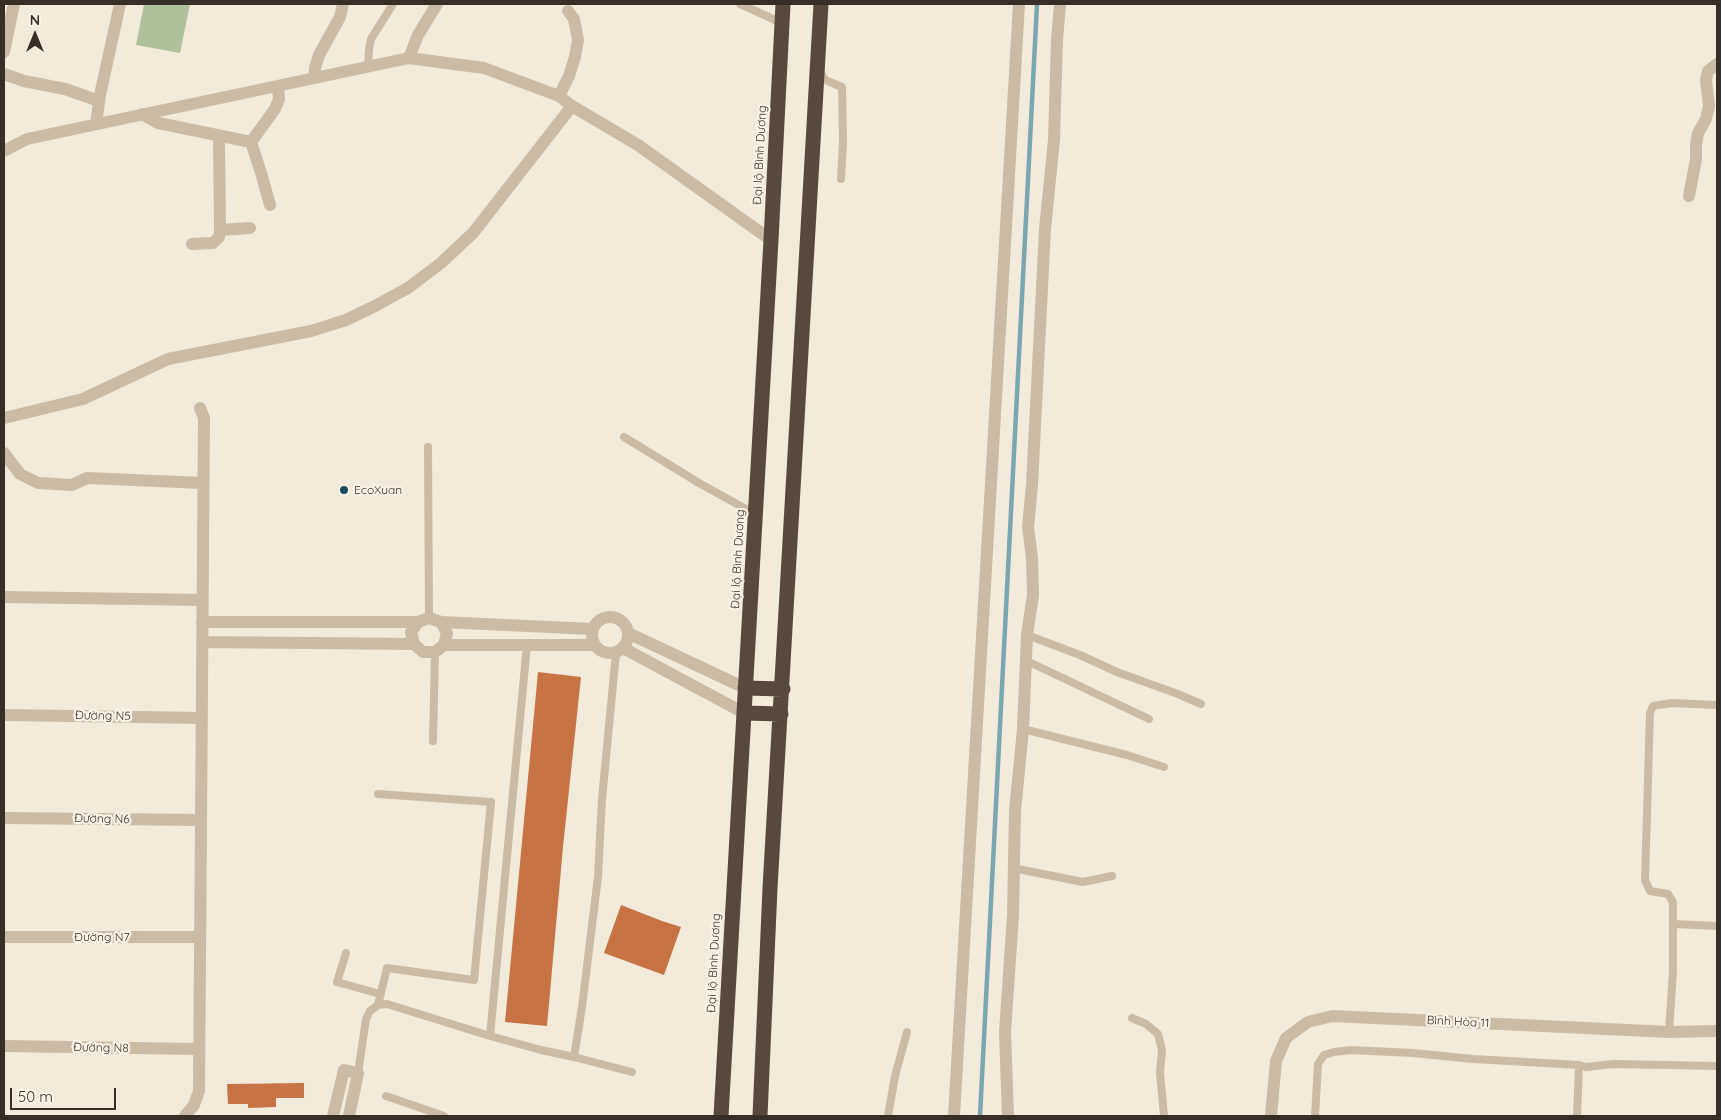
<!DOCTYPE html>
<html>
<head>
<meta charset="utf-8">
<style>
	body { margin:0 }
	#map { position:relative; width:1721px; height:1120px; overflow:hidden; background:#f2eada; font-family:Quicksand,sans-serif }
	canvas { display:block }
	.frame { position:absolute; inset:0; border:5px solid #362e27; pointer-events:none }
	.north { position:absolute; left:10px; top:10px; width:50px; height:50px; -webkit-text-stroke:4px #f9f3e7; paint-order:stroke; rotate:0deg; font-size:14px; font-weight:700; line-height:20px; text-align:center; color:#362e27 }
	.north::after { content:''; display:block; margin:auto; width:18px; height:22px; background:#362e27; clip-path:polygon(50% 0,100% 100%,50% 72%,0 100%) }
	.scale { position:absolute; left:10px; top:1088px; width:106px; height:22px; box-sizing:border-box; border:2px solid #362e27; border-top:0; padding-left:6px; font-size:15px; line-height:18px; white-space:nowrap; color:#362e27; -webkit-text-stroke:4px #f9f3e7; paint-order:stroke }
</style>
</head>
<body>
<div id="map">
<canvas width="1721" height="1120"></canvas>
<div class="frame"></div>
<div class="north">N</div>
<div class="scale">50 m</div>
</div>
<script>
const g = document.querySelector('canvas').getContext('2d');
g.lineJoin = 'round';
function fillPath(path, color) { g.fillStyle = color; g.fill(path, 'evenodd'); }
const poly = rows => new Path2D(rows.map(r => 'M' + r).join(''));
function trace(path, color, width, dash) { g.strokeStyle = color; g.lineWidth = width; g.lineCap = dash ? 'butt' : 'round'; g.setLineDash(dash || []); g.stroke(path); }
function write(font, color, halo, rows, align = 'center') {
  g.font = font + ' Quicksand,sans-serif'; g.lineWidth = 4.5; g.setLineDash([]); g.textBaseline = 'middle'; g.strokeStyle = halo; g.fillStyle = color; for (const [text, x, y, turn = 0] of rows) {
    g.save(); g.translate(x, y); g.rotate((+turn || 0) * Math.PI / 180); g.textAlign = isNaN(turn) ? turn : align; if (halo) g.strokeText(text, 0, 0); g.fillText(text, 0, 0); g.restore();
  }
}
const green = poly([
	[144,4,190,4,180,53,136,45]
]);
const stream = poly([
	[980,1116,1037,4]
]);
const building = poly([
	[538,672,581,677,563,847,547,1026,505,1022],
	[621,905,662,921,681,927,664,975,604,953],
	[304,1083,304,1098,276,1098,276,1107,248,1108,248,1104,228,1104,227,1084]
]);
const lane = poly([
	[740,4,782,23],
	[368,67,369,50,371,39,393,4],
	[820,71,825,80,842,87,843,142,841,179],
	[624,437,699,483,755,514],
	[428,447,429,618],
	[1027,635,1080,655,1117,672,1178,694,1201,704],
	[1027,661,1149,719],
	[1717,705,1672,703,1653,706,1650,713,1645,880,1650,891,1668,894,1673,902,1673,924,1717,926],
	[1023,729,1127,755,1164,767],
	[433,741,435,652],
	[378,794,491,802,474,980,387,968,378,1005],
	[1013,868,1083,882,1112,876],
	[346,953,337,982,380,994],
	[1132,1018,1146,1024,1158,1034,1162,1050,1160,1073,1164,1116],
	[1669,1032,1673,971,1673,924],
	[490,1036,527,645],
	[574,1057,632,1072],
	[358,1073,366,1019,370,1011,378,1005,387,1004,490,1036,541,1050,574,1057,582,1007,598,877,602,799,616,653],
	[386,1096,444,1116],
	[888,1116,895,1076,907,1032],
	[1315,1116,1318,1064,1324,1055,1334,1052,1351,1050,1413,1053,1473,1059,1579,1065],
	[1577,1116,1579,1065,1586,1067,1613,1064,1717,1066]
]);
const street = poly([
	[4,52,14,4],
	[409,58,418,35,437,4],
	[4,74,24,81,65,89,99,101],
	[315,78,315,68,319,55,340,17,343,4],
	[559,96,569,76,575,57,578,40,574,19,568,11],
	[142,114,158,123,251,142],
	[96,124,100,95,120,4],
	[219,135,220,230],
	[4,151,27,139,409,58,484,68,559,96,572,106,638,145,771,240],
	[1689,196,1696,159,1696,145,1698,133,1706,119,1709,106,1706,80,1708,71,1717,64],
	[270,205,262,176,251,142,275,109,279,99,278,86],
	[192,244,213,243,219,237,220,230,250,228],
	[4,418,83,399,168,359,311,331,346,320,375,306,408,288,441,263,473,233,572,106],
	[4,453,20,474,38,483,72,485,87,478,203,483],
	[4,597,202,600],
	'592 635a18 18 0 1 1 36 0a18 18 0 1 1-36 0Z',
	[202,622,418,622,429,618,441,622,447,633,444,645,435,652,423,652,414,644,411,632,418,622],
	[441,622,592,629],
	[628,633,745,688],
	[202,642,414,644],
	[444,645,593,645],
	[623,648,744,713],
	[4,715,202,718],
	[4,818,201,820],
	[4,937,200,937],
	[4,1046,198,1049],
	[185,1116,194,1105,199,1091,204,418,200,408],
	[333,1116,344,1070,358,1073,349,1116],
	[954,1116,1019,4],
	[1008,1116,1005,1032,1013,915,1015,811,1023,729,1027,635,1033,595,1032,558,1028,527,1032,485,1045,229,1054,140,1057,40,1060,4],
	[1271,1116,1276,1061,1286,1038,1308,1022,1332,1016,1669,1032,1717,1031]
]);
const highway = poly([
	[745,688,783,689],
	[744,713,781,714],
	[721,1116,771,240,783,4],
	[760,1116,770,888,821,4]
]);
const markers = [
	[344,490,5,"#1c4c58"]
];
const streetNames = [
	["Đại lộ Bình Dương",760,155,-87],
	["Đại lộ Bình Dương",738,559,-87],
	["Đường N5",103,716,1],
	["Đường N6",102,819,1],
	["Đường N7",102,937],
	["Đại lộ Bình Dương",714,963,-87],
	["Bình Hòa 11",1458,1022,3],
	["Đường N8",101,1048,1]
];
const poiNames = [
	["EcoXuan",354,490]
];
fillPath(green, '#afc19a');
trace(stream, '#79a6af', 4.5);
fillPath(building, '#c77343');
trace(lane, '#cabba6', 8);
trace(street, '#cabba6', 12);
trace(highway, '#57493e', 15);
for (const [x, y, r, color] of markers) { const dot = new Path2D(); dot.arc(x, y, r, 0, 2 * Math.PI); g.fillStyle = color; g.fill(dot); trace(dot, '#f9f3e7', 2); }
write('12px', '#362e27', '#f9f3e7', streetNames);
write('12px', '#362e27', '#f9f3e7', poiNames, 'left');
</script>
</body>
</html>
